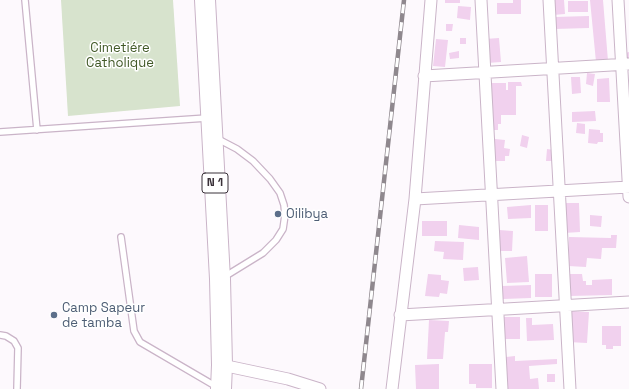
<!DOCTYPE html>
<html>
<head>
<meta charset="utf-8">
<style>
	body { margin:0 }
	canvas { display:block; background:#fdf9fd }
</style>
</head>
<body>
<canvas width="629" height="389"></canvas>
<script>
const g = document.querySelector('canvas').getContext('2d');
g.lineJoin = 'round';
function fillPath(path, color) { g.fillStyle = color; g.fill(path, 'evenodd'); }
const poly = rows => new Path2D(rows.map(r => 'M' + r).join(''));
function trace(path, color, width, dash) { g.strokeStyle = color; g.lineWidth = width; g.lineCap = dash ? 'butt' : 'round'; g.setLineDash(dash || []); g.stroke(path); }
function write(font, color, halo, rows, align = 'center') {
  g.font = font + ' "Space Grotesk",sans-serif'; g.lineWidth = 3; g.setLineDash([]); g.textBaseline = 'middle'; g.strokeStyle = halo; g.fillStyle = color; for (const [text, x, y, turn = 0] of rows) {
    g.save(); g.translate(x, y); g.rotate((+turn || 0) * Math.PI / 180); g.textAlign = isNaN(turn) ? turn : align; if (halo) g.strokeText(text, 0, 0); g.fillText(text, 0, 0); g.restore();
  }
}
const green = poly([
	[61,0,173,0,180,106,68,116]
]);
const building = poly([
	[445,0,460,0,460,3,445,3],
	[513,0,521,0,521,14,497,14,497,3,513,3],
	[552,0,564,0,565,14,553,15],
	[590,0,603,0,608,61,596,62],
	[568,1,588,1,588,12,568,12],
	[458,6,471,7,470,20,457,18],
	[589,16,589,28,554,29,554,17],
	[446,24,453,24,452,31,446,31],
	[460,38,466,38,466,44,460,44],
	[499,38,501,62,487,63,485,39],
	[436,39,448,40,445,67,433,66],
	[459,51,459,58,450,59,449,53],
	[629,52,629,58,626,59,625,53],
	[587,73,595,74,593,86,586,84],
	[571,77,580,77,581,93,572,94],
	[609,78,610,102,597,102,597,79],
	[508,82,521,82,522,86,516,86,516,115,501,115,501,124,498,124,498,130,491,130,490,83,506,83,506,90,508,90],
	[595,111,596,121,572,122,572,112],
	[577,123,585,124,585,134,576,133],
	[589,129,600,130,600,133,603,133,603,142,598,142,597,144,588,143],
	[522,135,529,137,527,148,520,146],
	[495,139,505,140,504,148,510,149,509,156,505,156,505,161,494,161],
	[547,149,554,150,553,161,546,161],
	[564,203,579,203,580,232,564,233],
	[531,205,531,218,508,219,507,207],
	[535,205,548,205,548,231,535,231],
	[590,215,602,216,601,227,590,226],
	[422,221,447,221,447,236,422,236],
	[459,225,479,227,479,240,458,238],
	[499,230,513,231,512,251,498,251],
	[611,235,617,235,616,248,602,248,601,259,587,258,586,267,568,266,569,237,611,238],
	[435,241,464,242,463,260,443,259,444,252,434,251],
	[527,256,529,282,507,283,505,258],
	[478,267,479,280,464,281,463,268],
	[428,274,441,275,441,280,449,281,447,294,440,293,439,297,425,296],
	[535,274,552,274,552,297,535,297],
	[568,274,582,274,583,281,586,281,586,285,592,285,592,280,612,279,612,295,569,296],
	[531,285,531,298,503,299,502,286],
	[570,311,589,312,587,343,568,342],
	[504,317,520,317,520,339,505,339],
	[526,318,532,318,532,325,553,324,554,340,527,341],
	[429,320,449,321,448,332,445,332,443,359,427,359],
	[602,326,621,326,621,346,613,346,613,349,606,349,606,345,602,345],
	[515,356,515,361,557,359,557,364,529,366,530,379,538,378,539,389,507,389,506,357],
	[439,364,439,389,416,389,415,365],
	[469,364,492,364,492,388,476,388,476,384,469,384],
	[547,374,555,374,555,382,547,382]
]);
const lane = poly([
	[25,0,37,130],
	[0,132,207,118],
	[216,138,237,149,253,161,270,179,280,193,284,205,285,215,283,229,276,240,263,253,224,277],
	[121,237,134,331,140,342,217,387],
	[0,335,6,336,14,341,18,348,17,389]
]);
const street = poly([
	[481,0,502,389],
	[549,0,570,389],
	[618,0,629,197],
	[424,76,629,64],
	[415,199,629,187],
	[400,315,629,302],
	[222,365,288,379,320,389],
	[392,389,415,199,431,0]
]);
const highway = poly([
	[205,0,220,279,222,365,221,389]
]);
const rail = poly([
	[361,389,404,0]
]);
const markers = [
	[278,214,4,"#5c6f8a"],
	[54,315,4,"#5c6f8a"]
];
const shields = [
	[215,183,26]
];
const shieldNames = [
	["N 1",215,183]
];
const parkNames = [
	["Cimetiére",120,48],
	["Catholique",120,63]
];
const serviceNames = [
	["Oilibya",286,214],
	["Camp Sapeur",62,308],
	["de tamba",62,323]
];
fillPath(green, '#d7e3cd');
fillPath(building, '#f1d1ee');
trace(lane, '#cab4c8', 8);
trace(street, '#cab4c8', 13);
trace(highway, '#cab4c8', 22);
trace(lane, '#fff', 5.5);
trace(street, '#fff', 11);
trace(highway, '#fff', 20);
trace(rail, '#8f888e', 4.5);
trace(rail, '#fff', 3, [9]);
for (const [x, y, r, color] of markers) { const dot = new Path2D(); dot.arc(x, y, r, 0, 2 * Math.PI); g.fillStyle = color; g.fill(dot); trace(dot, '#fff', 1.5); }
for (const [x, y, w] of shields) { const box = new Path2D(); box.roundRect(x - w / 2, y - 10, w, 20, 3); g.fillStyle = '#fff'; g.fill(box); trace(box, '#3b323a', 1); }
write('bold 12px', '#3b323a', null, shieldNames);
write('13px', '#415927', '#fff', parkNames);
write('13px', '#4e5e75', '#fff', serviceNames, 'left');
</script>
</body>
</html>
